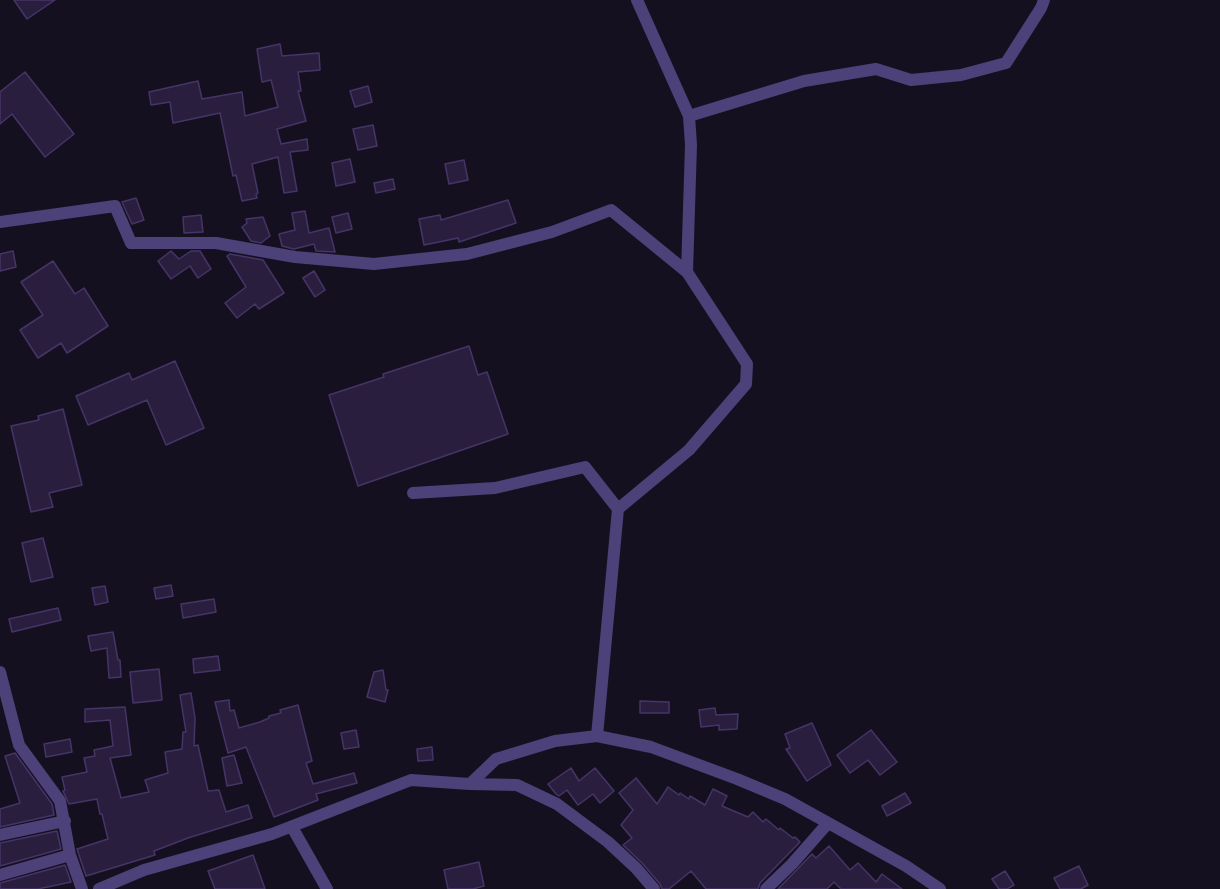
<!DOCTYPE html>
<html>
<head>
<meta charset="utf-8">
<style>
	body { margin:0 }
	canvas { display:block; background:#151020 }
</style>
</head>
<body>
<canvas width="1220" height="889"></canvas>
<script>
const g = document.querySelector('canvas').getContext('2d');
g.lineJoin = 'round';
function fillPath(path, color) { g.fillStyle = color; g.fill(path, 'evenodd'); }
const poly = rows => new Path2D(rows.map(r => 'M' + r).join(''));
function trace(path, color, width, dash) { g.strokeStyle = color; g.lineWidth = width; g.lineCap = dash ? 'butt' : 'round'; g.setLineDash(dash || []); g.stroke(path); }
const building = poly([
	[14,0,55,0,27,19,14,0],
	[280,44,282,56,319,53,320,70,298,72,301,91,298,91,306,121,277,129,281,144,307,139,308,150,290,152,297,191,284,193,278,157,252,164,258,193,256,194,257,198,242,201,236,175,233,176,220,113,173,123,170,102,151,105,149,92,198,81,202,99,242,92,245,116,278,107,271,80,262,82,257,49,280,44],
	[25,72,74,134,45,157,12,114,0,124,0,92,25,72],
	[368,86,372,102,355,107,350,91,368,86],
	[373,125,377,146,358,150,353,129,373,125],
	[350,159,355,182,336,186,332,163,350,159],
	[464,160,468,180,449,184,445,164,464,160],
	[393,179,395,189,376,193,374,183,393,179],
	[136,198,144,220,132,224,122,202,136,198],
	[508,200,516,223,459,242,458,238,424,245,419,219,440,215,441,220,508,200],
	[305,211,309,233,329,228,335,252,316,251,314,244,294,249,282,246,279,234,295,230,292,213,305,211],
	[348,213,352,229,336,233,332,217,348,213],
	[201,215,203,232,184,233,183,217,201,215],
	[263,217,270,236,261,243,251,241,242,227,247,223,246,219,263,217],
	[13,251,16,267,0,271,0,254,13,251],
	[171,251,179,259,191,251,200,251,211,269,198,278,190,266,171,279,158,261,171,251],
	[230,254,263,260,284,293,259,309,255,304,237,318,225,303,246,287,227,256,230,254],
	[53,261,75,294,84,288,108,326,67,353,61,343,38,358,20,330,43,315,21,282,53,261],
	[314,271,325,290,315,297,303,278,314,271],
	[469,346,478,375,487,372,508,434,358,486,329,395,384,377,383,374,469,346],
	[175,361,204,428,166,445,147,400,88,425,76,396,129,373,132,380,175,361],
	[63,409,82,485,49,493,53,507,31,512,11,426,39,420,38,416,63,409],
	[43,538,53,577,31,582,22,543,43,538],
	[171,585,173,596,156,599,154,588,171,585],
	[105,586,108,602,95,605,92,588,105,586],
	[214,599,216,612,183,618,181,604,214,599],
	[58,608,61,620,12,632,9,619,58,608],
	[113,632,118,660,120,660,121,677,109,678,107,648,91,651,88,636,113,632],
	[218,656,220,670,194,673,193,659,218,656],
	[159,669,162,700,133,703,130,672,159,669],
	[383,670,386,690,388,690,385,702,367,697,374,672,383,670],
	[191,693,195,718,194,746,198,745,208,791,219,790,226,812,248,805,252,818,188,838,154,851,155,855,86,876,77,849,108,839,102,814,100,814,97,799,69,804,63,791,65,790,62,777,87,772,84,758,95,756,94,750,113,746,110,720,85,722,85,709,125,707,131,755,110,758,121,798,149,792,145,780,168,773,165,752,182,749,183,732,186,732,180,695,191,693],
	[229,700,230,711,234,710,239,728,260,722,269,718,269,716,281,713,280,710,298,705,312,761,306,763,313,784,354,773,357,783,316,794,318,800,274,817,246,747,228,753,215,702,229,700],
	[640,701,669,702,669,713,640,713,640,701],
	[715,708,716,715,738,714,737,729,719,730,719,725,701,727,699,710,715,708],
	[812,723,831,765,807,781,786,749,790,748,785,734,812,723],
	[356,730,359,747,344,749,341,733,356,730],
	[871,730,897,762,880,775,868,760,850,773,837,755,871,730],
	[70,739,72,752,46,757,44,744,70,739],
	[432,747,433,760,418,761,417,749,432,747],
	[15,753,52,804,54,815,0,827,0,809,20,803,5,756,15,753],
	[234,755,242,783,227,786,222,758,234,755],
	[571,768,579,781,595,768,614,791,600,803,593,794,578,805,567,790,559,796,556,794,548,784,571,768],
	[636,778,657,804,668,787,679,795,680,793,689,799,690,796,705,805,713,789,727,796,722,806,748,817,753,812,763,822,766,819,779,830,780,828,793,838,795,837,800,842,760,883,758,889,706,889,691,871,669,889,662,889,660,884,642,863,623,845,632,838,621,825,633,810,619,793,636,778],
	[905,793,911,803,887,816,882,806,905,793],
	[57,831,61,849,0,866,0,843,57,831],
	[829,846,850,870,858,863,876,882,882,874,902,889,841,889,834,882,827,889,778,889,812,854,816,858,829,846],
	[253,855,265,889,215,889,208,871,253,855],
	[479,862,484,886,473,889,448,889,444,870,479,862],
	[65,865,71,882,38,889,0,889,0,883,65,865],
	[1079,866,1088,885,1081,889,1060,889,1054,878,1079,866],
	[1005,871,1014,885,1007,889,999,889,992,879,1005,871]
]);
const minor = poly([
	[689,116,804,81,876,69,911,80,961,75,1006,63,1041,8,1044,0],
	[0,222,115,206,131,243,216,243,295,257,374,264,467,254,552,232,611,210,687,272],
	[413,493,495,488,585,467,618,509],
	[0,672,19,745,60,801,70,855,82,889],
	[597,736,618,509,689,450,746,384,747,364,687,272,691,145,689,116,637,0],
	[470,784,517,785,557,804,608,842,636,868,654,889],
	[292,827,327,889],
	[0,835,65,821],
	[0,875,70,855],
	[99,889,144,870,272,834,411,780,470,784,496,759,555,741,597,736,651,747,737,779,785,799,906,866,940,889],
	[766,889,792,864,828,823]
]);
fillPath(building, '#2a1e3e');
trace(building, '#463467', 1.5);
trace(minor, '#4c4178', 12);
</script>
</body>
</html>
